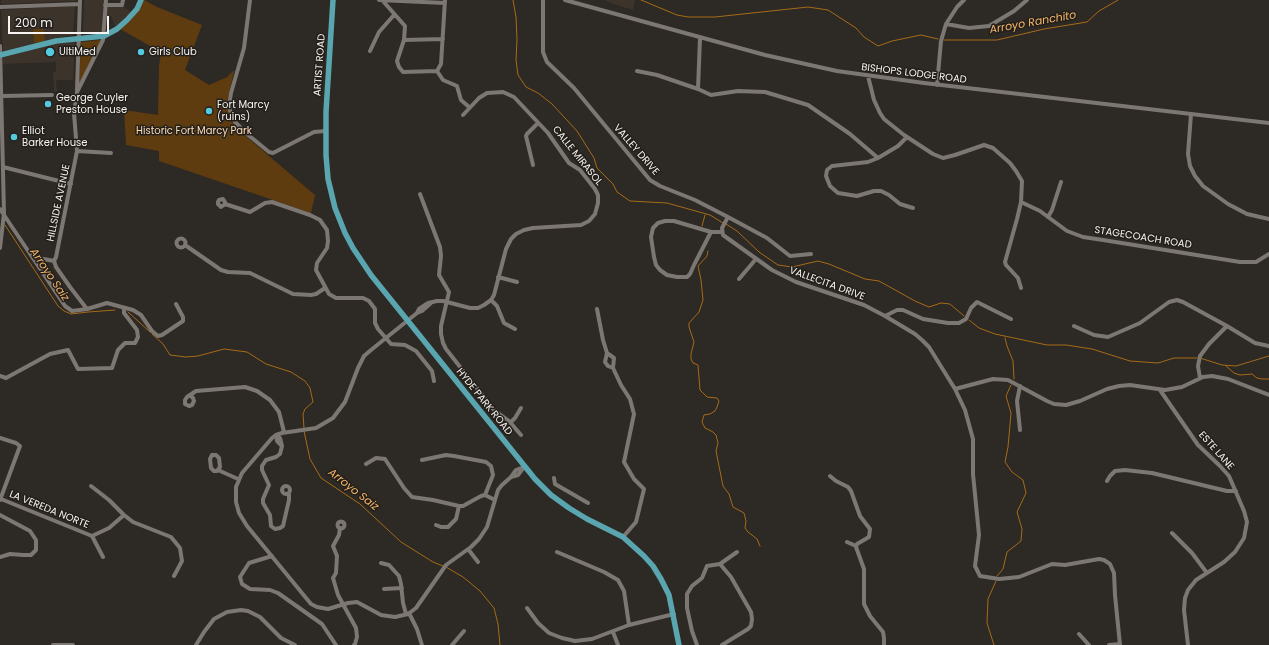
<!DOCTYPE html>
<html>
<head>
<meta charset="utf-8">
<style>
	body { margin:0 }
	#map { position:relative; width:1269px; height:645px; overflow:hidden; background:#2d2924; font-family:Poppins,sans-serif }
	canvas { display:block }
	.scale { position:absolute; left:8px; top:16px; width:101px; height:18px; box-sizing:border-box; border:2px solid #f6f3f0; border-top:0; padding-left:5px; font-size:12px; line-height:14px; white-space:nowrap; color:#f6f3f0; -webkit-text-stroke:3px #231f1b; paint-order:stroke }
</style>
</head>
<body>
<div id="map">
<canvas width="1269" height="645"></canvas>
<div class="scale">200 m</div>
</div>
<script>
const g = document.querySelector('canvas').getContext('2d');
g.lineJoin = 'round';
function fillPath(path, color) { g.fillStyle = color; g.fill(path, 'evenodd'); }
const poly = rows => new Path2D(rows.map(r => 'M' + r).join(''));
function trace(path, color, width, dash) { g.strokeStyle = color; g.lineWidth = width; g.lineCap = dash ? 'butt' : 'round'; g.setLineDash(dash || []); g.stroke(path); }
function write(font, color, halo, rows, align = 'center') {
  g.font = font + ' Poppins,sans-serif'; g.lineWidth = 3; g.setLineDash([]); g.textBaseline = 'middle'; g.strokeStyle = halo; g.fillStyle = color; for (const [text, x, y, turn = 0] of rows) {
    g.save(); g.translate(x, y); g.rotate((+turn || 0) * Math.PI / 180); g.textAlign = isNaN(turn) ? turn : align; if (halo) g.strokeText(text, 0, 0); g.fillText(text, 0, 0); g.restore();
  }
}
const built = poly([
	[1,0,76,0,76,1,1,4],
	[84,0,104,0,102,33,83,34],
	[605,0,635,0,633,10,613,4],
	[75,6,73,35,52,39,3,52,1,10],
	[106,6,123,6,131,12,115,27,111,16,106,16],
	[75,42,73,80,56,80,57,91,54,92,53,72,56,72,56,62,3,64,3,57,56,44]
]);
const green = poly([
	[144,0,157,7,202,25,185,70,209,85,227,77,233,71,234,71,227,102,228,111,230,119,236,128,315,195,311,213,159,161,159,151,126,145,124,110,158,115,159,66,161,52,120,29,137,13],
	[33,29,44,29,45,41,34,43],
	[101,40,80,82,79,82,81,42]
]);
const stream = poly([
	[513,0,516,17,517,40,516,60,518,75,526,87,538,93,552,104,577,131,594,158,597,168,613,184,617,192,630,201,667,203,710,215,723,223],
	[641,0,677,15,688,17,715,17,808,7,828,10,856,28,864,37,878,46,892,41,921,35,938,39],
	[944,40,997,40,1044,29,1087,22,1099,11,1118,0],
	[726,224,737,231,759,252,778,265,792,267,818,261,829,264,865,279,879,281,915,301,929,307,941,303,950,304,964,316],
	[5,225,58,306,64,311,71,314,88,312,115,310],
	[702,226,705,215],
	[708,251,707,256,698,266,701,280,703,300,699,312,689,323,689,327,694,342,691,354,691,359,693,363,698,365,700,390,707,397,717,398,719,401,717,407,715,411,710,414,704,415,702,422,705,428,713,432,716,435,718,443,716,451,723,486,729,494,733,507,744,513,746,521,745,528,748,532,757,539,760,546],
	[128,312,150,332],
	[969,320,979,328,995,334,1047,345,1066,345,1092,349,1130,361,1158,363,1174,358,1197,358],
	[152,334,163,344,170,355,186,357,198,356,224,349,247,352,266,364,291,372,305,381,310,388,313,402,305,409,303,414,304,428],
	[1005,338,1007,346,1013,361,1014,379],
	[1200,358,1222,365,1236,366,1269,356],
	[1226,366,1234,373,1240,375,1252,374,1257,378,1262,379,1269,379],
	[304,431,310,459,321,478,360,504,401,542,433,562,443,566],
	[446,567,463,577,480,591,494,608,498,624,500,645],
	[997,576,1003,569,1007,552,1021,541,1022,529,1017,512,1026,493,1023,480,1012,472,1005,462,1008,447,1011,413,1006,396,1011,385],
	[994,645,987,623,988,599,996,581]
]);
const minor = poly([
	[250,0,244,48,231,93,229,106,231,114,235,122,247,134,269,152,273,153,314,132,325,131],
	[379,0,445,3],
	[382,0,405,26,404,40,397,61,399,67,403,72,437,71],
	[543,0,543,52,547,62,574,88,650,180,660,186,695,200,728,217,767,238,790,256,811,254],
	[565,0,765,55,837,71,924,83,1269,123],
	[105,5,122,5,123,0],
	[0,7,80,4],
	[946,24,969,28,989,26,1014,11,1027,0],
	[700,38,698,89,711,95,738,91,765,92,808,105,850,134,878,158],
	[404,40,443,39],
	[0,46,4,213,0,248],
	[370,51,379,32,394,15],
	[437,71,441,64,445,0],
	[437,71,443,80,457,86,461,100,469,107],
	[637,71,657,75,698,89],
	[868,76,874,100,880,113,884,119,904,135,933,154,943,158,955,155,984,145,993,148,1010,163,1016,171,1022,181,1021,202,1040,211,1067,231,1083,237,1103,240,1240,262,1256,262,1269,254],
	[937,85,941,41,946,24,957,7,964,0],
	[77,90,80,0],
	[2,96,52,95],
	[1191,114,1188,154,1190,166,1195,176,1203,186,1228,204,1247,214,1269,219],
	[463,115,479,98,487,93,503,92,514,97,548,133,569,163,580,170,595,189,598,195,598,203,595,214,589,221,581,225,533,228,524,230,516,234,511,239,506,249,494,295,491,300,484,305,478,308,470,308,443,301,437,301,428,303,419,309,417,313,371,350,364,356,358,368,345,402,333,418,316,428,282,433,276,435,272,438,242,473,236,487,236,502,239,513,247,526,311,604,317,607,328,609,348,603,357,602,381,615,395,617,408,614,416,608,446,565,471,547,479,539,487,527,498,490,502,485,511,477,516,470,524,467],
	[907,137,898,146,878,158,868,162,832,166,827,170,826,176,830,186,838,193,857,196,874,191,881,191,889,195,900,204,913,208],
	[77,151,111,153],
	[533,165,526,136,527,134,538,123],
	[3,167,71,184],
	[420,194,440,247,441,256,439,275,449,292,441,326,441,334,443,343,446,349,494,410,509,421,521,435],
	[1021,202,1017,219,1005,262,1006,265,1018,278,1021,288],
	[225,204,225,202,223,199,219,200,218,202,218,204,221,207,225,204,250,212,265,203,272,202,310,215,320,220,327,230,328,241,327,248,317,263,316,270,329,294,336,298,363,298,369,301,375,309,375,323,378,329,391,344,405,345,416,351,432,371,434,381],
	[0,209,65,306,72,311,87,309,107,303,133,310,141,315,152,331,158,336,162,335,183,321,183,317,176,304],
	[728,217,722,228,723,235,772,270,796,282,864,305,885,316,915,334,922,340,929,347,955,389,965,410,973,439,973,474,979,535,975,566,980,576,999,579,1019,577,1052,564,1065,565,1099,559,1104,560,1110,564,1114,573,1115,595,1120,645],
	[1048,217,1052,210,1061,182],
	[711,232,694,265,690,274,687,277,677,277,667,275,660,270,656,265,654,257,651,237,653,228,658,223,665,221,674,221,711,232,722,232],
	'176.5 243a4.5 4.5 0 1 1 9 0a4.5 4.5 0 1 1-9 0Z',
	[185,245,221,270,228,272,250,273,293,294,311,295,316,294,325,288],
	[33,257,54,261],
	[498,277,517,282],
	[739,279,756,259],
	[491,300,497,306,504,323,515,329],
	[87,309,70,287,56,267,54,261,56,257,77,151,74,113,77,92,103,40,106,0],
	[597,309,603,340,607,353,605,362,608,366,613,368],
	[417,313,422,311,431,303],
	[885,316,897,310,903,310,923,319,948,323,959,323,966,319,971,308,977,302,1011,319],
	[1074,326,1094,335,1108,337,1140,323,1169,302,1177,300,1183,302,1227,326,1255,343,1269,346],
	[607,353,614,358,613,368,621,385,630,399,634,414,624,462,634,479,644,489,636,522,623,537],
	[0,376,6,378,50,354,68,350,78,369,112,368,118,350,125,343,135,343,138,337,137,330,124,313,124,308],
	[1200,378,1198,366,1200,356,1209,344,1227,326],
	[955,389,993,379,1008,380,1047,401,1054,404,1066,405,1080,401,1107,389,1119,386,1130,385,1165,390,1182,387,1203,377,1212,376,1228,379,1269,395],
	[1160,390,1198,445,1220,466,1229,476,1244,511,1247,522,1244,538,1235,552,1224,562,1196,580,1188,590,1185,598,1184,610,1188,645],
	[190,395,193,398,194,401,192,405,189,406,185,404,185,400,187,397,196,391,245,387,257,391,270,400,279,412,284,432],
	[511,422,515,418,521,408],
	[1020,430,1017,401,1020,386],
	[276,435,280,438,282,446,277,441,276,435],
	[0,438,16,443,20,446,0,500],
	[282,446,280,454,276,457,266,460,262,466,262,470,269,485,263,499,263,503,270,515,271,526,275,529,280,528,283,526,289,500,289,494],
	[212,455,216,455,219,458,220,467,217,471,214,471,211,468,210,459,212,455],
	[422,460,446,455,454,456,486,462,491,466,493,475,485,495],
	[366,464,376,458,385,459,404,488,412,497,433,500,459,506,463,506,481,496,485,495,495,500],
	[218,470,238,479],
	[830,476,836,481,848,487,851,491,860,516,870,529,869,537,857,544,856,547,864,569,864,604,870,616,883,632,884,638,884,645],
	[511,477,518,475,524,467],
	[554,478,555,484,588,503],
	[1107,481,1110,476,1115,471,1125,470,1152,473,1227,491,1236,491],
	[91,486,109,500,124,515,133,522,171,537,180,548,182,561,174,576],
	'282 490a4 4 0 1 1 8 0a4 4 0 1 1-8 0Z',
	[1,499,92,536],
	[0,515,30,531,36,540,36,550,31,555,23,555,10,554,0,557],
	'337.5 525a3.5 3.5 0 1 1 7 0a3.5 3.5 0 1 1-7 0Z',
	[436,525,441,527,448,527,456,519,459,506],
	[340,528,339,535,333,546,337,556,336,573,333,578,338,595,356,628,357,637,355,644,354,645],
	[1172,533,1192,553,1207,573],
	[92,536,109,528,124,515],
	[92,536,103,557],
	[847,542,856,546],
	[468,549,478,562],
	[557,552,604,572,618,580,624,591,629,625],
	[272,556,249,563,240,577,242,584,250,589,270,590,278,593,322,624,336,645],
	[381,563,389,565,399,576,401,584,403,603,406,614],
	[720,564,731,577,751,612,752,619,751,626,748,629,722,645],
	[384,589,402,588],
	[527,608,538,623,549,633,562,638,575,641,592,639,629,625,674,614],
	[409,613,417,629,422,645],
	[613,632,618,645],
	[1079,634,1089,645],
	[53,645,73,645],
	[196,645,204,632,214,619,227,612,241,610,248,611,260,617,281,638,295,645],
	[452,645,464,631],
	[697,645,692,631,687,608,687,594,692,586,702,578,707,566,720,564,737,552],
	[1109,645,1120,644]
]);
const major = poly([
	[333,0,326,112,326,155,328,179,335,208,345,233,353,248,371,275,535,479,551,495,569,508,587,519,623,537,644,556,653,566,661,579,669,595,679,645],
	[0,55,56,41,104,36,117,29,127,20,137,9,141,0]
]);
const markers = [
	[50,52,5,"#54cade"],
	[141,52,4,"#54cade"],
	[48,104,4,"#54cade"],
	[209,111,4,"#54cade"],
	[14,137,4,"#54cade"]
];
const poiNames = [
	["UltiMed",59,52],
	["Girls Club",149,52],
	["George Cuyler",56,98],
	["Preston House",56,110],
	["Fort Marcy",217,105],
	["(ruins)",217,117],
	["Elliot",22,131],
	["Barker House",22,143]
];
const streetNames = [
	["ARTIST ROAD",320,65,-86],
	["BISHOPS LODGE ROAD",914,74,7],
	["VALLEY DRIVE",636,150,49],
	["CALLE MIRASOL",577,156,51],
	["HILLSIDE AVENUE",59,203,-78],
	["STAGECOACH ROAD",1143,238,9],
	["VALLECITA DRIVE",827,284,20],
	["HYDE PARK ROAD",484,402,51],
	["ESTE LANE",1216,451,48],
	["LA VEREDA NORTE",49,510,22]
];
const parkNames = [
	["Historic Fort Marcy Park",194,131]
];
const waterNames = [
	["Arroyo Ranchito",1033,23,-10],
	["Arroyo Saiz",49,275,56],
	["Arroyo Saiz",353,490,38]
];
fillPath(built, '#3c332a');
fillPath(green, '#5e3c0f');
trace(stream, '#a76c17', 1);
trace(minor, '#7c7772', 4);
trace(major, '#59a5b0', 5.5);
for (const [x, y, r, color] of markers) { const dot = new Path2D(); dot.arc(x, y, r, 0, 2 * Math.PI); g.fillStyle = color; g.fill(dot); trace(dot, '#231f1b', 1.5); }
write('10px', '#f6f3f0', '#231f1b', poiNames, 'left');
write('10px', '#f6f3f0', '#231f1b', streetNames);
write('10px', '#feddb9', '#231f1b', parkNames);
write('italic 11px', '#f6b66a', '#231f1b', waterNames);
</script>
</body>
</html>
